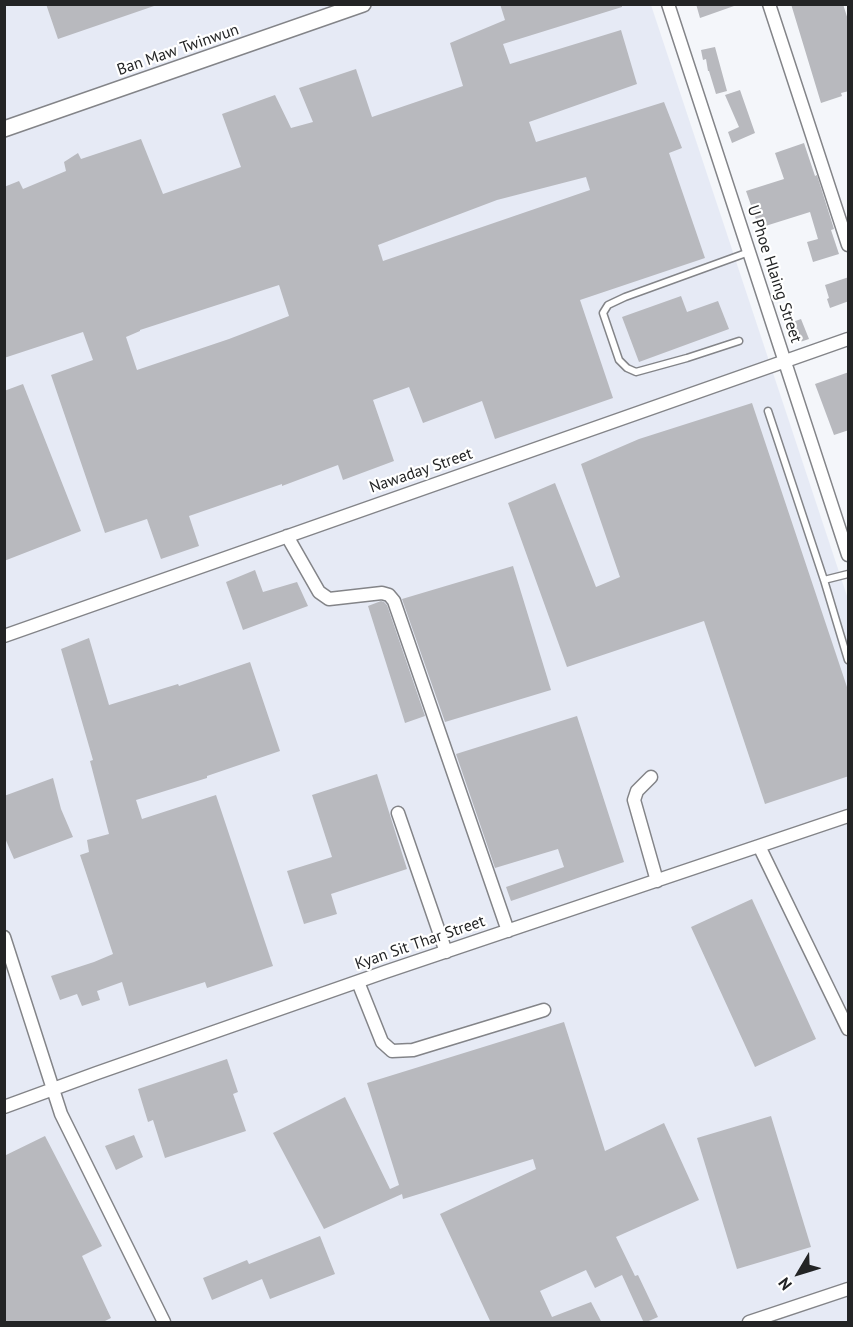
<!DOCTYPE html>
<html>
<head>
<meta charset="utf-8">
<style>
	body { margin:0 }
	#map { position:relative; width:853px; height:1327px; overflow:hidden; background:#f4f6fa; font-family:"PT Sans",sans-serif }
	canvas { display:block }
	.frame { position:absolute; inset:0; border:6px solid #232425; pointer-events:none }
	.north { position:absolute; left:769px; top:1243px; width:60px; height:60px; -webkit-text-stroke:4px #fff; paint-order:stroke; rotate:232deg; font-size:16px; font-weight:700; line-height:24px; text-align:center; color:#232425 }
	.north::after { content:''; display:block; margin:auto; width:21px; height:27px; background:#232425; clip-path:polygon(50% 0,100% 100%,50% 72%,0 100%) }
</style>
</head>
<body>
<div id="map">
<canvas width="853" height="1327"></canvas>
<div class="frame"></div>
<div class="north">N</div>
</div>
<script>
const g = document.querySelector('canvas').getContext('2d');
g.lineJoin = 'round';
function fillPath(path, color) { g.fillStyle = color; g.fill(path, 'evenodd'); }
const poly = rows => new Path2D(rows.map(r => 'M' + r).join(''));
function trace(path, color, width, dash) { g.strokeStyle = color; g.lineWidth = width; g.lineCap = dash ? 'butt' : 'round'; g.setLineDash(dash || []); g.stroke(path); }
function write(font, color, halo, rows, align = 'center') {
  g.font = font + ' "PT Sans",sans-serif'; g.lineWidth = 4.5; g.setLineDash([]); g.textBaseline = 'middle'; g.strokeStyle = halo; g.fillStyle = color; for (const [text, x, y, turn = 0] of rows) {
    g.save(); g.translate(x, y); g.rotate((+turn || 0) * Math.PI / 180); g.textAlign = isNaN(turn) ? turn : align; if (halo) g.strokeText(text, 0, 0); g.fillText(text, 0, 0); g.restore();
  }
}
const built = poly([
	[5,5,651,5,848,599,848,1322,5,1322]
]);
const building = poly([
	[46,4,154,4,154,6,58,39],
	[500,4,622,4,622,7,503,44,510,64,621,30,637,84,529,122,536,142,664,102,682,148,669,153,705,258,580,300,613,398,495,439,482,401,423,423,409,387,373,400,394,461,343,480,338,465,282,486,282,484,189,516,199,546,161,559,147,519,105,533,51,375,93,360,83,332,4,358,4,187,19,181,23,189,66,171,64,162,78,153,81,159,141,139,163,194,241,167,222,114,275,95,291,128,313,122,299,88,356,69,372,117,463,86,450,43,505,20],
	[586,177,590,190,383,261,378,245,497,200],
	[279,285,289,316,229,339,137,370,126,337,140,331,140,330],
	[696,4,734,4,734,6,700,18],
	[791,4,843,4,849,23,849,91,841,93,842,96,821,103],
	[715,47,727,91,716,94,709,71,708,71,706,59,703,60,701,50],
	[740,90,755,133,732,143,728,132,739,127,725,95],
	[804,143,815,176,817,175,834,229,831,230,839,254,813,262,807,242,818,239,810,212,759,228,746,191,784,179,775,153],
	[849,277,849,301,830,308,827,299,829,298,825,285],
	[681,296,687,312,718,301,729,329,639,362,622,317],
	[801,319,809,339,797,343,790,323],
	[849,372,849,430,834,435,815,384],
	[23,384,81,531,4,561,4,391],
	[752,403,849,693,849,776,765,804,704,621,567,667,508,503,555,483,596,587,620,577,581,464,639,439],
	[513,566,551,690,445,722,402,599],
	[255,570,263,592,297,582,308,606,243,630,226,582],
	[381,601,384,602,387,605,425,716,405,723,368,606],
	[89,638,109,705,178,684,179,686,250,662,280,751,207,776,207,778,136,800,142,819,216,795,273,966,207,988,205,982,129,1006,122,982,97,991,100,1000,82,1006,77,994,60,1000,51,976,94,962,113,954,80,855,89,852,87,840,109,834,90,761,93,760,61,649],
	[577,716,624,862,511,901,506,887,564,867,558,849,495,868,456,754],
	[377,774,407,869,331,894,337,914,304,924,287,871,332,857,312,795],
	[53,778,61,809,73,837,14,859,4,836,4,796],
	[752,899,816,1039,755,1067,691,927],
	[564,1022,605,1151,664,1123,699,1200,616,1237,635,1276,638,1275,658,1317,644,1323,622,1275,595,1288,586,1270,540,1291,552,1317,591,1302,602,1323,491,1323,440,1214,536,1169,533,1159,403,1199,402,1194,324,1229,273,1133,345,1097,390,1189,399,1185,367,1083],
	[227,1059,238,1092,233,1094,246,1131,165,1158,153,1120,148,1122,138,1089],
	[771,1116,811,1247,737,1269,697,1138],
	[134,1135,143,1157,116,1170,105,1146],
	[45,1136,102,1246,82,1256,111,1318,101,1323,4,1323,4,1156],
	[320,1236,335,1274,270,1299,262,1279,212,1300,203,1278,247,1260,249,1264]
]);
const service = poly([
	[739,341,687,358,636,372,627,368,619,360,603,313,608,305,625,297,749,252],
	[768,411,824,580,848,660],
	[824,580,848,574]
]);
const minor = poly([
	[668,4,848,555],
	[769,4,848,245],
	[287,536,319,592,329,599,382,593,389,595,394,601,508,931],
	[4,636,848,339],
	[651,777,637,791,634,800,657,881],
	[398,813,446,952],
	[759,846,848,1029],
	[4,937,61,1114,164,1322],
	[358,982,382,1042,392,1051,413,1050,544,1010],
	[4,1107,97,1073,385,972,848,816],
	[749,1322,848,1289]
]);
const tertiary = poly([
	[4,129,363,4]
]);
const streetNames = [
	["Ban Maw Twinwun",178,50,-19],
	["U Phoe Hlaing Street",774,274,72],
	["Nawaday Street",421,471,-19],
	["Kyan Sit Thar Street",420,943,-19]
];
fillPath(built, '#e6eaf5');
fillPath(building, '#b8b9be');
trace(service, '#838488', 9);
trace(minor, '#838488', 15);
trace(tertiary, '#838488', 18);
trace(service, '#fff', 6);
trace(minor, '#fff', 12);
trace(tertiary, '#fff', 15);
write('16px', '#232425', '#fff', streetNames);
</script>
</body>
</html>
